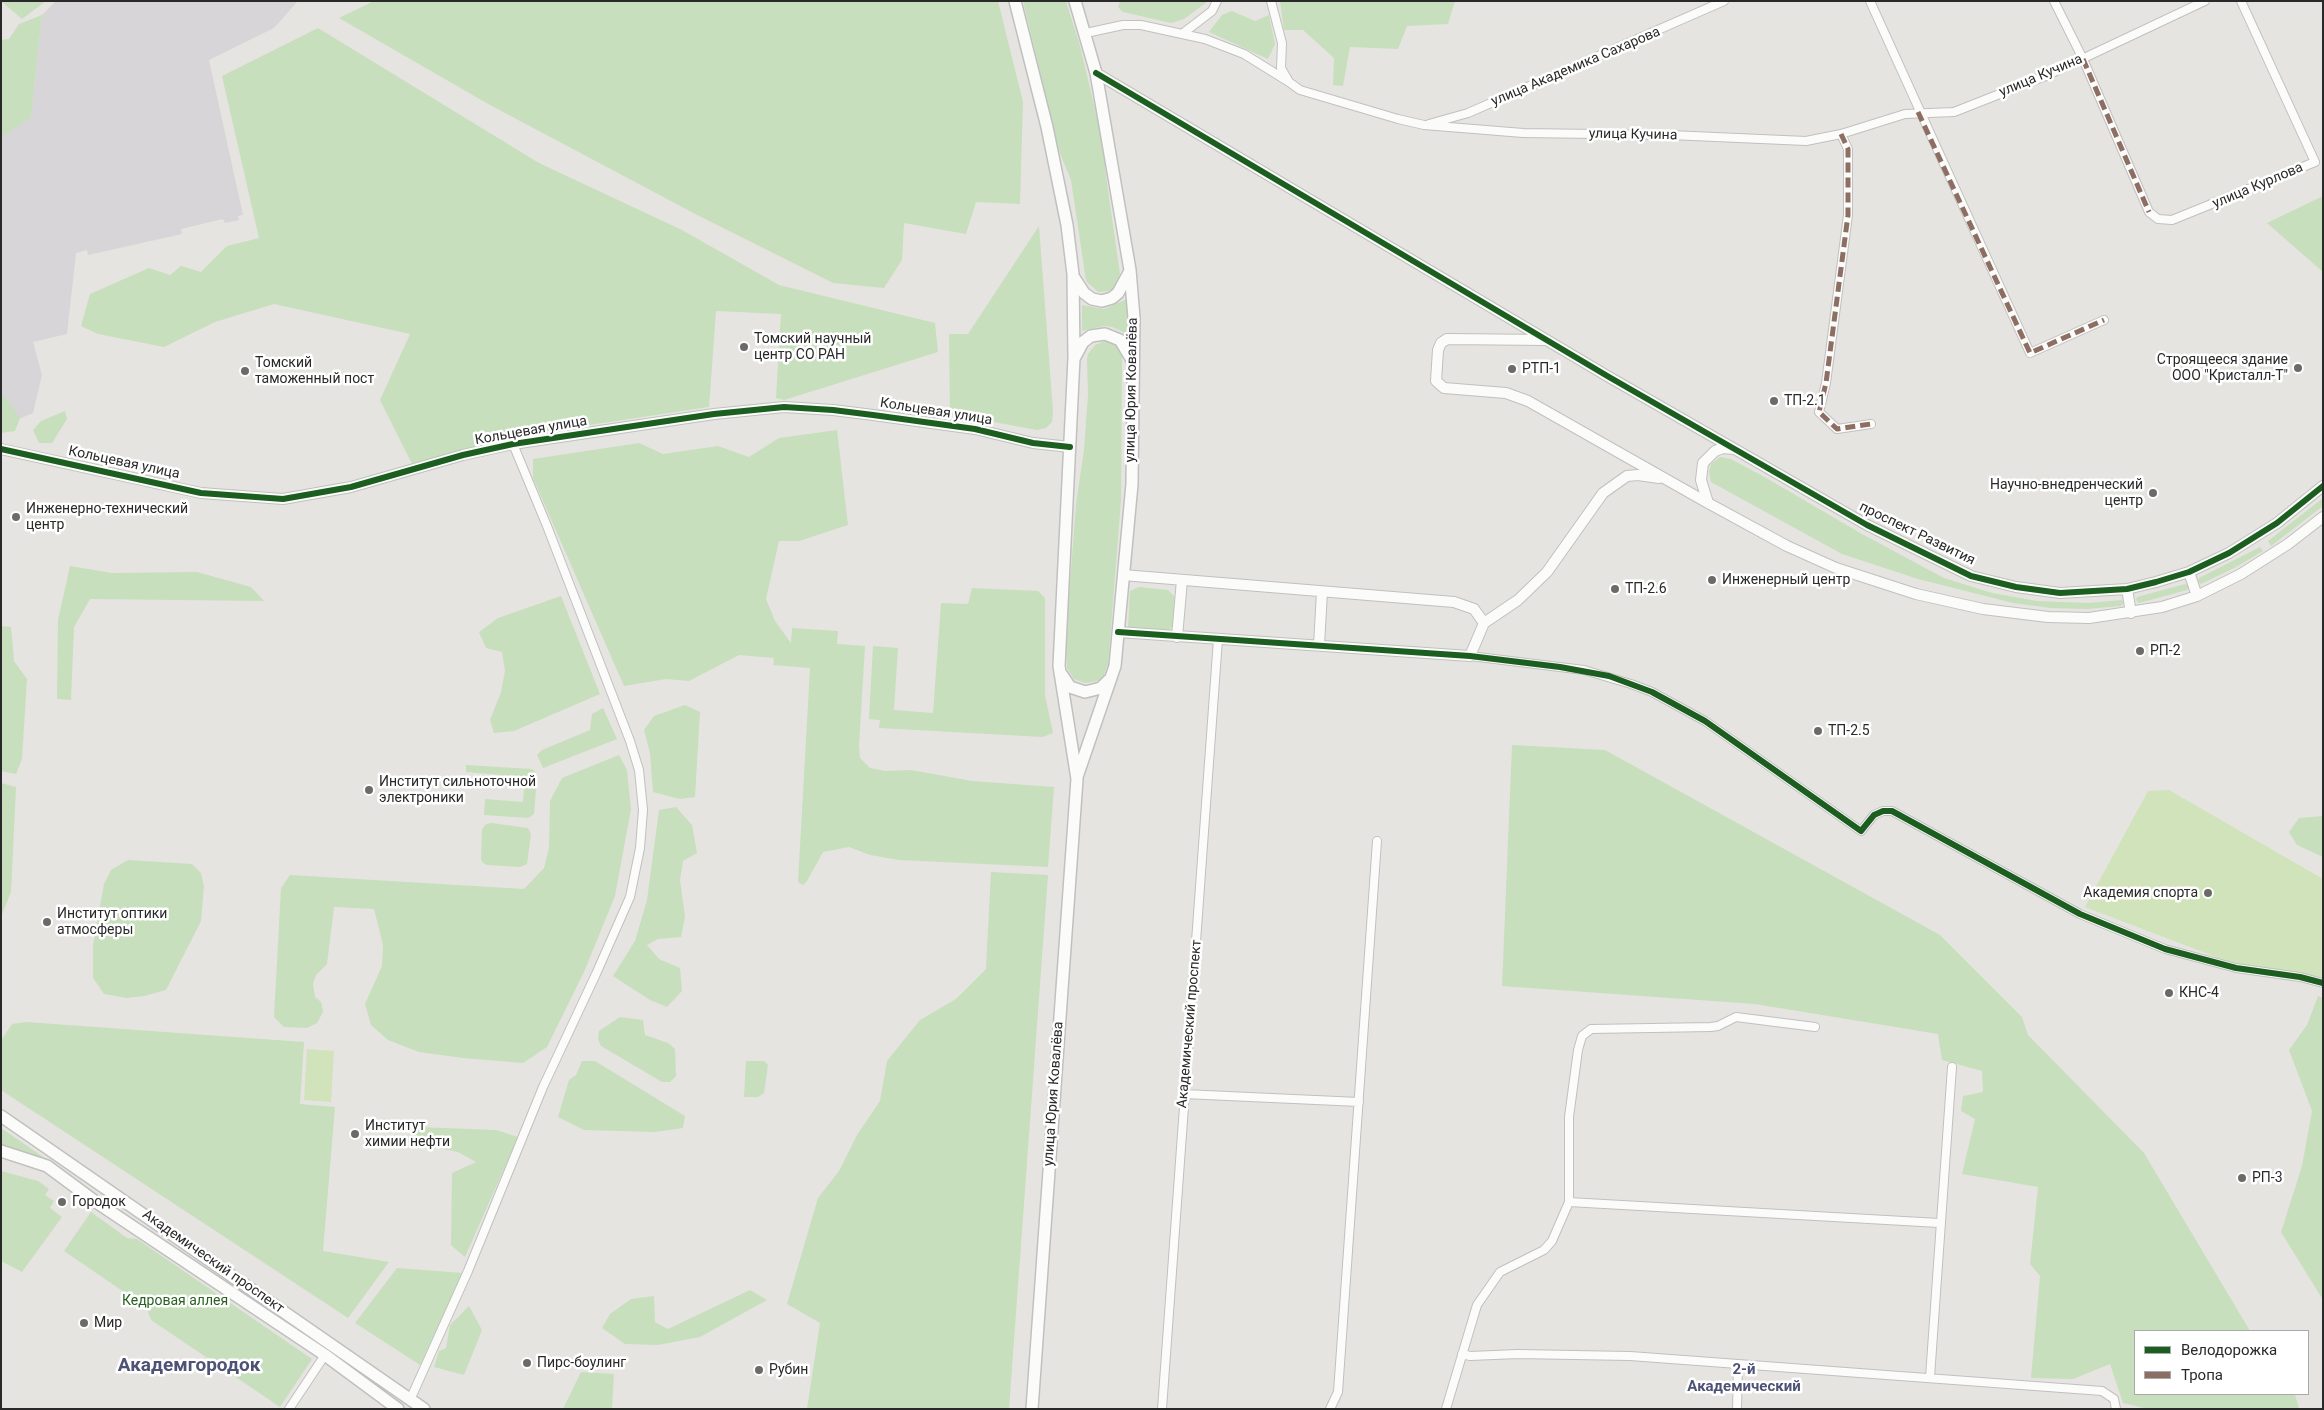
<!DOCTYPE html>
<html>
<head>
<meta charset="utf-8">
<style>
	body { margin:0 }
	#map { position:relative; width:2324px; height:1410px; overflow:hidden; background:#e6e4e0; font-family:Roboto,sans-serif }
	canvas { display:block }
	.frame { position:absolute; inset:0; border:2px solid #292929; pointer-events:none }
	.legend { position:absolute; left:2134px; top:1330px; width:175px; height:65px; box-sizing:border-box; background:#fff; border:1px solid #a9a9a9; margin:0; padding:6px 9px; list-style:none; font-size:15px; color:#292929 }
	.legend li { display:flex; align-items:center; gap:10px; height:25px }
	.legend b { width:25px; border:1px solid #a9a9a9 }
</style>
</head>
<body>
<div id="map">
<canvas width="2324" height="1410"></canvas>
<div class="frame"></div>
<ul class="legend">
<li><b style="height:6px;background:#1b5e20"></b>Велодорожка</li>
<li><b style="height:6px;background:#8d6e63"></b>Тропа</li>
</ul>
</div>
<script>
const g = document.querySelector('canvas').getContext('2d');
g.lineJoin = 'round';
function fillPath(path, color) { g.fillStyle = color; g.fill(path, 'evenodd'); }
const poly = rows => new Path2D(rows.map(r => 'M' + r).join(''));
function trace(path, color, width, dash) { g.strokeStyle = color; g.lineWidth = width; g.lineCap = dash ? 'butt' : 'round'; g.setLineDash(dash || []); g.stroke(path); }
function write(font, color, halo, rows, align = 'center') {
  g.font = font + ' Roboto,sans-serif'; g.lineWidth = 5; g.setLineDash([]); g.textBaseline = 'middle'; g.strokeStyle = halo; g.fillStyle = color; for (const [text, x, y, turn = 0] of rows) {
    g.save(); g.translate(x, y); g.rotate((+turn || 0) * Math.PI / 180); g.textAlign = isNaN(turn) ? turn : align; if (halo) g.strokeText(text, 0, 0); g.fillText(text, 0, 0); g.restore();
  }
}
const industrial = poly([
	[56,1,298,1,274,28,209,60,243,215,238,216,239,220,225,223,223,219,181,229,182,234,88,255,87,250,76,253,67,334,33,342,42,375,33,413,19,419,1,394,1,137,31,116,42,15]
]);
const green = poly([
	[1,1,46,1,22,19],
	[374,1,998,1,1023,102,1020,204,976,202,966,234,904,223,902,260,884,288,833,283,699,216,490,105,339,18],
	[1023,1,1066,1,1080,46,1104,147,1106,176,1120,274,1117,285,1109,291,1098,292,1086,281,1071,180,1059,151],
	[1120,1,1203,1,1207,2,1184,19,1171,23,1123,12,1118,7],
	[1280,1,1455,1,1448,24,1407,26,1398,49,1350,47,1343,86,1333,85,1334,58,1303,30,1284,30],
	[1232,11,1255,21,1269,15,1275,44,1268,59,1209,32,1222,15],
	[42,15,31,117,2,137,1,40,9,39,19,24],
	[318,28,539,163,682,230,779,285,935,323,938,352,784,400,776,398,781,314,716,311,709,407,510,437,412,464,380,400,410,334,274,304,215,322,164,347,98,334,81,326,90,294,149,268,170,275,181,266,201,272,227,246,259,238,222,76],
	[2323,196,2323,272,2267,223],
	[1039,226,1053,411,1052,422,1046,428,1037,430,950,414,949,334,968,334],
	[1127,299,1128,334,1112,327,1104,326,1082,331,1082,305,1104,309],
	[1105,341,1116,345,1122,355,1121,500,1108,665,1103,677,1098,681,1085,683,1074,679,1067,668,1066,637,1076,504,1084,450,1088,395,1087,360,1088,354,1095,345],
	[1,392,20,418,15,431,1,433],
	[65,411,67,419,52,443,39,443,33,430,41,421],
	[837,430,848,525,799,541,779,541,766,599,775,621,791,643,792,628,838,631,837,644,865,646,859,745,860,758,870,768,885,771,911,770,972,781,1054,787,1048,867,899,860,870,855,849,847,823,852,807,881,803,885,798,882,810,668,773,665,774,658,739,655,689,681,666,679,624,686,533,478,533,459,639,443,663,454,718,446,749,457,779,438],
	[1720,457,1731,459,1768,479,1862,534,1944,578,1992,593,2037,601,2089,603,2121,600,2124,602,2121,606,2087,609,2051,608,2013,603,1918,579,1842,554,1711,482,1709,471,1711,464],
	[2323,498,2323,506,2271,546,2268,541],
	[2260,547,2263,551,2236,567,2201,584,2198,582,2199,578],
	[70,566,112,573,197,572,251,587,264,601,90,599,74,627,71,700,57,699,58,620],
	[2185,584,2189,586,2187,590,2139,603,2136,600,2137,597],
	[1139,587,1168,590,1174,596,1174,625,1166,633,1132,630,1128,627,1130,591],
	[972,588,1038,591,1045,598,1045,695,1053,733,1043,737,879,728,880,720,869,719,873,646,898,648,894,710,933,713,941,603,968,604],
	[561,596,600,694,514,731,494,733,490,720,501,692,505,671,502,652,486,648,479,632,498,618],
	[1,626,11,627,14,661,27,679,22,759,16,774,1,771],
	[685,705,700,712,695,797,680,799,653,792,650,753,644,730,654,716],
	[603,708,617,739,543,768,537,755,542,750,590,730,592,714],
	[1512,745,1605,750,1940,935,2022,1017,2028,1035,2144,1153,2250,1331,2135,1331,2135,1394,2295,1394,2299,1409,2148,1409,2123,1403,2110,1364,2073,1379,2031,1378,2040,1276,2030,1264,2038,1187,1962,1174,1975,1119,1961,1111,1963,1096,1983,1092,1982,1071,1942,1060,1938,1034,1755,1004,1502,986],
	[619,755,627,770,631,809,615,896,584,972,547,1047,523,1063,463,1058,419,1052,388,1040,371,1025,365,1004,382,966,383,945,374,909,334,907,327,964,316,975,313,984,315,997,321,1002,323,1012,317,1023,307,1028,284,1027,274,1017,281,888,290,875,524,889,544,868,549,848,550,801,562,778],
	[466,765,531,769,535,771,537,777,534,814,528,818,484,815,485,799,523,802,525,777,466,772],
	[1,783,16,787,11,892,1,917],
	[676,807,692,825,697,853,683,861,680,880,685,917,681,937,658,939,647,945,659,959,680,968,682,991,667,1007,650,1000,613,976,635,941,647,900,659,810],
	[2323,816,2323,857,2297,845,2289,832,2299,818],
	[491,823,528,828,531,834,527,864,520,867,487,865,483,863,481,859,482,829,486,824],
	[128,860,192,864,201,873,204,886,201,921,166,990,144,996,127,998,104,994,93,978,93,945,104,884,111,870],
	[991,872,1048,875,1009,1409,807,1409,820,1323,787,1304,818,1198,839,1171,857,1135,880,1101,887,1061,920,1020,956,999,986,969],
	[2318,996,2323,998,2323,1300,2281,1232,2302,1166,2312,1111,2289,1050,2307,1025],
	[620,1017,643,1020,645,1035,668,1043,675,1049,676,1076,670,1082,662,1082,601,1046,598,1039,599,1031],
	[26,1022,304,1042,300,1104,335,1107,323,1251,389,1262,348,1318,1,1090,1,1040,12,1024],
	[582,1061,595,1061,685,1116,683,1128,655,1132,584,1130,558,1117,569,1080,576,1075],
	[746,1061,764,1061,768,1065,764,1093,758,1097,744,1097],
	[419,1127,496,1130,518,1137,465,1257,451,1245,452,1173,476,1162,458,1152,405,1141],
	[1,1128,308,1339,52,1166,1,1150],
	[1,1171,38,1181,49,1189,45,1195,54,1201,50,1208,62,1217,22,1272,1,1261],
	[91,1212,127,1238,137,1239,312,1359,280,1407,151,1320,146,1307,64,1251],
	[397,1268,463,1273,420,1365,355,1323],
	[750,1290,767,1300,700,1337,658,1345,625,1344,602,1328,610,1314,631,1299,654,1296,655,1322,668,1329],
	[469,1306,482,1330,464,1375,434,1367,439,1351,446,1348,450,1325],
	[581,1372,614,1374,612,1409,563,1409]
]);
const pitch = poly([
	[2169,790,2323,879,2323,977,2229,962,2085,907,2148,791],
	[307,1049,334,1051,331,1102,304,1100]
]);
const minor = poly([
	[1271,1,1282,43,1281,68,1289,82,1300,90,1398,119,1424,125,1523,133,1670,135,1806,141,1841,134,1905,114,1954,112,2048,75,2205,1],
	[1870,1,2030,353,2104,320],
	[2054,1,2083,59,2149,212,2158,219,2172,220,2315,162,2241,1],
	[1086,33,1123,25,1141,25,1182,34,1212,11,1217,1],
	[1182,34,1205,39,1244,54,1289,82],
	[1429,124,1468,113,1724,1],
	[1841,134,1848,149,1848,215,1826,383,1819,412,1837,429,1871,424],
	[1470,656,1584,670,1631,684,1652,692,1705,721,1861,831,1874,815,1883,811,1892,811,2080,914,2165,949,2236,968,2300,977,2323,983],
	[1184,1094,1359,1102],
	[1569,1202,1939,1223],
	[1462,1354,1470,1356,1518,1354,1630,1356,2102,1391,2114,1399,2116,1409],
	[1930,1377,1952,1067],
	[410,1400,468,1271,543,1087,596,974,630,897,640,848,643,810,639,770,630,741,547,526,513,444],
	[289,1409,325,1355],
	[1162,1409,1218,639],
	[1330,1409,1338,1392,1377,841],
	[1446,1409,1477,1305,1500,1272,1544,1250,1552,1241,1569,1202,1569,1117,1578,1050,1582,1036,1591,1029,1711,1027,1718,1026,1736,1017,1815,1027],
	[1737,1409,1738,1364]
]);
const tertiary = poly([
	[1096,73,1609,377,1867,525,1971,576,2016,587,2060,593,2127,589,2156,582,2189,572,2229,553,2277,523,2323,486],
	[1545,340,1447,339,1441,343,1438,350,1436,381,1444,388,1506,393,1528,401,1708,503,1787,546,1836,568,1916,594,1983,609,2048,617,2089,618,2162,607,2197,596,2241,574,2288,544,2323,517],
	[1,449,201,493,283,499,351,487,463,455,513,444,714,414,784,407,833,410,873,415,975,429,1033,443,1070,447],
	[1708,503,1701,480,1703,463,1715,451,1723,448,1734,449],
	[2189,572,2197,596],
	[1123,575,1454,602,1474,609,1484,623],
	[2127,589,2131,613],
	[1118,632,1470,656,1484,623,1518,600,1547,572,1603,493,1627,476,1638,475,1659,478],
	[1177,637,1182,580],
	[1319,645,1322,592]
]);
const secondary = poly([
	[1015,1,1047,127,1067,225,1073,274,1074,358,1059,666,1077,779,1032,1409],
	[1075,1,1096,73,1130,270,1134,318,1132,484,1115,666,1077,777],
	[1073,276,1084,293,1092,299,1102,301,1112,298,1118,293,1130,271],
	[1075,357,1083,342,1091,336,1105,334,1120,340,1132,360],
	[1062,675,1070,687,1085,692,1101,688,1109,680],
	[1,1116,424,1409],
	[1,1151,47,1166,93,1200,325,1355,398,1409]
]);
const quiet = poly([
	[2083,59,2149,212],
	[1918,112,2030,353,2104,320],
	[1841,134,1848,149,1848,215,1826,383,1819,412,1837,429,1871,424]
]);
const cycleway = poly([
	[1096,73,1609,377,1867,525,1971,576,2016,587,2060,593,2127,589,2156,582,2189,572,2229,553,2277,523,2323,486],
	[1,449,201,493,283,499,351,487,463,455,513,444,714,414,784,407,833,410,873,415,975,429,1033,443,1070,447],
	[1118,632,1470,656,1560,667,1609,676,1652,692,1705,721,1861,831,1874,815,1883,811,1892,811,2080,914,2165,949,2236,968,2300,977,2323,983]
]);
const markers = [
	[744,347,5,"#6b6a69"],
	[2298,368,5,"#6b6a69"],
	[1512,369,5,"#6b6a69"],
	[245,371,5,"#6b6a69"],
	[1774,401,5,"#6b6a69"],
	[2153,493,5,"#6b6a69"],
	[16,517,5,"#6b6a69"],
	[1712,580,5,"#6b6a69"],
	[1615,589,5,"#6b6a69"],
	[2140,651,5,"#6b6a69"],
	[1818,731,5,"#6b6a69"],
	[369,790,5,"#6b6a69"],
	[2208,893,5,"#6b6a69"],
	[47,922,5,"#6b6a69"],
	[2169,993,5,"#6b6a69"],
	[355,1134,5,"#6b6a69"],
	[2242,1178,5,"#6b6a69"],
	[62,1202,5,"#6b6a69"],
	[84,1323,5,"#6b6a69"],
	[527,1363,5,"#6b6a69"],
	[759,1370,5,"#6b6a69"]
];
const streetNames = [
	["улица Академика Сахарова",1576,67,-23],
	["улица Кучина",2041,76,-23],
	["улица Кучина",1633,135,1],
	["улица Курлова",2258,186,-23],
	["улица Юрия Ковалёва",1132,390,-89],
	["Кольцевая улица",936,412,9],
	["Кольцевая улица",531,431,-10],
	["Кольцевая улица",124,463,12],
	["проспект Развития",1917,534,26],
	["Академический проспект",1190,1024,-85],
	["улица Юрия Ковалёва",1054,1094,-86],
	["Академический проспект",213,1262,35]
];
const poiNames = [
	["Томский научный",754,339],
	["центр СО РАН",754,355],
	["Строящееся здание",2288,360,"right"],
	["ООО \"Кристалл-Т\"",2288,376,"right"],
	["Томский",255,363],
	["таможенный пост",255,379],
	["РТП-1",1522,369],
	["ТП-2.1",1784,401],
	["Научно-внедренческий",2143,485,"right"],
	["центр",2143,501,"right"],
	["Инженерно-технический",26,509],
	["центр",26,525],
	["Инженерный центр",1722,580],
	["ТП-2.6",1625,589],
	["РП-2",2150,651],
	["ТП-2.5",1828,731],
	["Институт сильноточной",379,782],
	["электроники",379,798],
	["Академия спорта",2198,893,"right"],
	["Институт оптики",57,914],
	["атмосферы",57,930],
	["КНС-4",2179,993],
	["Институт",365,1126],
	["химии нефти",365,1142],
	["РП-3",2252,1178],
	["Городок",72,1202],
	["Мир",94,1323],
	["Пирс-боулинг",537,1363],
	["Рубин",769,1370]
];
const parkNames = [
	["Кедровая аллея",175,1301]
];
const neighbourhoodNames = [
	["2-й",1744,1370],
	["Академический",1744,1387]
];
const districtNames = [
	["Академгородок",189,1366]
];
fillPath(industrial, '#d7d5d7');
fillPath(green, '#c7dfbc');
fillPath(pitch, '#d0e3ba');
trace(minor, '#c1c0c0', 10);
trace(tertiary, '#c1c0c0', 12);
trace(secondary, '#c1c0c0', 14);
trace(minor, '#fbfbfa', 8);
trace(tertiary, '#fbfbfa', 10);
trace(secondary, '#fbfbfa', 11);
trace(quiet, '#8d6e63', 5, [10, 5]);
trace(cycleway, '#1b5e20', 6);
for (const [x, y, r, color] of markers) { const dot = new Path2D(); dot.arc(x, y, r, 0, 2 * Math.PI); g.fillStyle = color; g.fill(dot); trace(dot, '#fff', 2); }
write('14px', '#292929', '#fff', streetNames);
write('14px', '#292929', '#fff', poiNames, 'left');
write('14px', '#295f21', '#fff', parkNames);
write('bold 15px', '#4e5275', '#fff', neighbourhoodNames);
write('bold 19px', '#4e5275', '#fff', districtNames);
</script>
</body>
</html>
